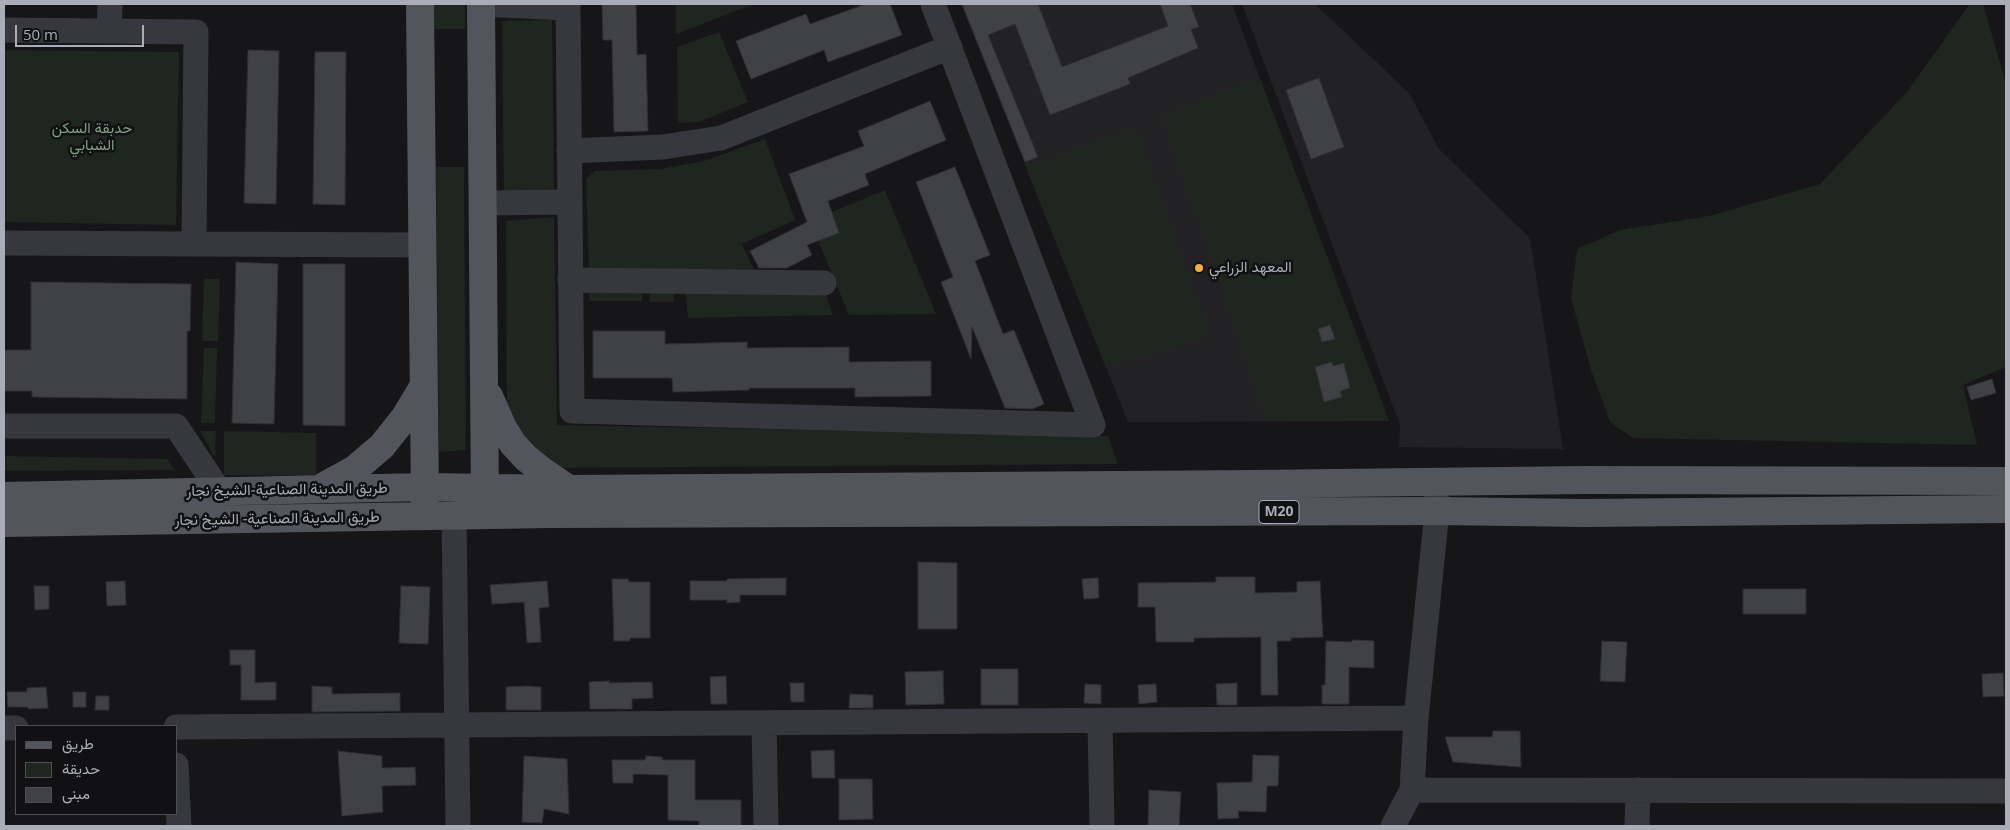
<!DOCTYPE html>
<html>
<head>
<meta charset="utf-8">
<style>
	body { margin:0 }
	#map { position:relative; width:2010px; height:830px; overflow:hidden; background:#161618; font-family:"Open Sans",Vazirmatn,sans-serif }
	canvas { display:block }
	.frame { position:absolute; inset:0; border:5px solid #a8adb8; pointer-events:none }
	.legend { position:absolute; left:15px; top:725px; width:162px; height:90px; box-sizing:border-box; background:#111113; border:1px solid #4d4f55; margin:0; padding:6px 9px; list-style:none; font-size:15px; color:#a8adb8 }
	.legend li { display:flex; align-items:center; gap:10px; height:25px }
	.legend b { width:25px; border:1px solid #4d4f55 }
	.scale { position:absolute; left:15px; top:25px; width:129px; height:22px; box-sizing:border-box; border:2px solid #a8adb8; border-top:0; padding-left:6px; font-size:15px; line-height:18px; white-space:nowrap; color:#a8adb8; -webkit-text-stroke:4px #111113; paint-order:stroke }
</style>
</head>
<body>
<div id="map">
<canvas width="2010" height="830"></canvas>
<div class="frame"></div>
<ul class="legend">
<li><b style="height:6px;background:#53555c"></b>طريق</li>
<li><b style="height:14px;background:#1e261f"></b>حديقة</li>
<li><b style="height:14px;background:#404145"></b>مبنى</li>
</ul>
<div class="scale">50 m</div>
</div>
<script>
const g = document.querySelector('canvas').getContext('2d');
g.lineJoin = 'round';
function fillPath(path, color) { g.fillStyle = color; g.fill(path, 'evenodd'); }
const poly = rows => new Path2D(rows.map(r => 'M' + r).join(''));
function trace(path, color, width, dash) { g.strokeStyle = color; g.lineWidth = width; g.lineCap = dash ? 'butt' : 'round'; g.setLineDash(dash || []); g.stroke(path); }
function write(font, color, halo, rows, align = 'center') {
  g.font = font + ' "Open Sans",Vazirmatn,sans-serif'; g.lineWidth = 5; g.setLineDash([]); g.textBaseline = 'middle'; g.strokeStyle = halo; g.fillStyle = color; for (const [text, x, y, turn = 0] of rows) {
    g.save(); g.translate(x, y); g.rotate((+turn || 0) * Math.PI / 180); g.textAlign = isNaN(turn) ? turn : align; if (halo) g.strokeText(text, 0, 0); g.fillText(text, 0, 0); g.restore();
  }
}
const built = poly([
	[961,4,1232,4,1389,421,1128,422],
	[1242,4,1315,4,1409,93,1439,149,1530,238,1563,449,1399,447,1400,425]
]);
const green = poly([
	[434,4,465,4,465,29,434,29],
	[676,4,754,4,676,34],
	[1970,4,1983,4,2006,84,2006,367,1963,385,1977,445,1633,438,1610,422,1591,370,1571,298,1577,249,1620,230,1709,216,1820,184,1907,92],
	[552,20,554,192,504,193,502,21],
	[719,32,748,102,699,122,678,123,677,47],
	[4,50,179,52,176,225,4,222],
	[1260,78,1389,421,1267,421,1162,116],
	[1135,127,1210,336,1106,368,1026,168],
	[765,139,795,220,742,244,756,274,589,273,586,179,595,171,661,169,704,161],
	[436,167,464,167,466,450,439,452],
	[885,190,936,314,849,315,810,221],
	[554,217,557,425,1108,436,1118,464,542,468,521,442,507,403,506,221],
	[204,279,220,279,218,341,202,341],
	[823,287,833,315,688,318,685,288],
	[589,289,642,289,642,301,589,301],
	[650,289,673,290,674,302,650,302],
	[204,348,217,348,215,423,201,423],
	[200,431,216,431,215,458],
	[224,431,316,433,316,476,224,475],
	[4,456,167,459,174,470,4,471]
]);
const building = poly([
	[602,4,636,4,637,55,646,54,648,131,614,132,612,40,603,40,602,4],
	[866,4,890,4,902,35,828,62,824,50,751,79,736,41,806,14,810,24,866,4],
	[962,4,1038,4,1062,67,1168,26,1160,4,1190,4,1199,27,1191,29,1198,48,1128,78,1130,84,1050,115,1015,24,988,35,1038,157,1025,162,962,4],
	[248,50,279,51,276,204,244,203,248,50],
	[315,52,346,52,345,205,313,204,315,52],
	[1319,78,1344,147,1311,159,1286,90,1319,78],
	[930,101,946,140,865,174,869,185,828,201,839,233,807,245,812,255,787,268,759,268,750,251,807,222,789,174,864,146,858,131,930,101],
	[955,167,990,255,975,261,1003,334,1014,330,1044,404,1032,409,1005,408,972,327,971,359,941,282,953,277,916,182,955,167],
	[236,262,278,264,274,424,232,423,236,262],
	[303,264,345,264,345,426,303,425,303,264],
	[31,282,191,284,190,331,187,331,187,399,32,397,32,391,4,391,4,350,31,350,31,282],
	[1330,325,1335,339,1322,342,1318,329,1330,325],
	[593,331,665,331,665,344,747,342,747,348,849,347,849,362,931,361,931,396,855,397,855,388,749,388,749,390,673,392,672,378,593,378,593,331],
	[1332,362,1333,366,1344,363,1350,388,1340,391,1342,397,1324,402,1315,367,1332,362],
	[1992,379,1996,393,1971,400,1967,387,1992,379],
	[918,562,957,563,957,629,918,629,918,562],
	[1216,577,1255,577,1255,593,1297,592,1297,582,1320,581,1323,637,1291,638,1291,641,1277,641,1278,695,1261,695,1261,637,1194,638,1194,642,1156,642,1155,607,1138,607,1138,583,1216,582,1216,577],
	[786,578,786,595,740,595,740,602,727,603,727,600,690,600,690,581,727,581,727,579,786,578],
	[1098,578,1099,598,1084,599,1082,579,1098,578],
	[612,579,628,579,629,582,650,582,650,638,630,638,630,641,614,641,612,579],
	[125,581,126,605,107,606,106,582,125,581],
	[547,581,549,607,539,608,541,642,527,643,524,602,492,604,490,585,547,581],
	[34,586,49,586,49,609,35,610,34,586],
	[401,586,430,587,428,644,399,643,401,586],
	[1743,589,1806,589,1806,614,1743,614,1743,589],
	[1352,640,1374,641,1374,668,1349,667,1349,704,1322,704,1322,685,1325,685,1326,641,1352,642,1352,640],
	[1602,641,1627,642,1625,682,1600,681,1602,641],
	[230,650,255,650,255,683,276,682,276,700,241,700,241,665,230,665,230,650],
	[981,669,1018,669,1018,705,981,705,981,669],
	[943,671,944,704,906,705,905,672,943,671],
	[2003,673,2004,696,1983,697,1982,674,2003,673],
	[726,676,727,704,711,704,710,677,726,676],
	[609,681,609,683,652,682,653,698,632,699,632,709,590,709,589,682,609,681],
	[790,683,804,683,804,702,791,702,790,683],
	[1237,683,1237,705,1217,705,1216,684,1237,683],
	[1085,684,1101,685,1101,704,1084,703,1085,684],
	[1156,684,1157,702,1139,704,1138,685,1156,684],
	[312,686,332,687,332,694,400,693,400,711,312,712,312,686],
	[526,686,541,687,541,710,506,710,506,687,526,686],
	[46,687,48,708,28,709,28,707,8,707,7,692,27,692,27,688,46,687],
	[73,692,86,692,86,707,73,707,73,692],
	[850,694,873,695,873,708,849,708,850,694],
	[96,696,109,696,109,710,95,710,96,696],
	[1493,731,1520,731,1521,767,1453,762,1445,737,1492,737,1493,731],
	[834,750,835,778,812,778,811,751,834,750],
	[338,751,382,756,382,768,415,767,416,785,382,786,383,812,342,816,338,751],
	[1253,755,1279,756,1278,786,1267,786,1266,812,1238,811,1239,818,1218,819,1217,783,1252,782,1253,755],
	[524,756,567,759,569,814,544,809,542,823,522,822,524,756],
	[646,756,662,757,662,760,695,760,695,800,741,800,741,826,699,826,699,821,668,820,668,775,633,774,633,783,613,783,612,760,645,760,646,756],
	[839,779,872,779,873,819,839,820,839,779],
	[1149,790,1181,792,1179,826,1148,826,1149,790]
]);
const minor = poly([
	[481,4,568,8],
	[568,4,572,411,1093,425,933,4],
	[4,30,196,32,194,244,422,245],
	[109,31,110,4],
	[569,151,663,147,721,138,950,47],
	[482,203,570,202],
	[4,243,194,244],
	[570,280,824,283],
	[4,426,176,426,220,492],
	[454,516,458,826],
	[1100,721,1102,826],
	[764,723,766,826],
	[176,727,1416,718],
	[4,728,16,728],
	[176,765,179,826],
	[1412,790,2006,791],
	[1393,826,1412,790,1416,718,1437,511,1436,490],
	[1637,826,1638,790]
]);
const major = poly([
	[420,4,425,505],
	[481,4,485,507],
	[489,396,503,428,513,444,526,458,541,470,569,489],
	[324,486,355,469,382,446,405,417,423,387],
	[4,496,425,487,569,489,1255,484,1585,480,2006,481],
	[4,523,551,514,1437,511,1584,513,2006,509]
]);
const markers = [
	[1199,268,5,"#f2b134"]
];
const shields = [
	[1279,512,40]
];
const shieldNames = [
	["M20",1279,512]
];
const parkNames = [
	["حدبقة السكن",92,129],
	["الشبابي",92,146]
];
const poiNames = [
	["المعهد الزراعي",1209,268]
];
const streetNames = [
	["طريق المدينة الصناعية-الشيخ نجار",287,490,-1],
	["طريق المدينة الصناعية- الشيخ نجار",277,519,-1]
];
fillPath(built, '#222225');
fillPath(green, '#1e261f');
fillPath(building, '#404145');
trace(building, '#303034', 1);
trace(minor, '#37383d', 25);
trace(major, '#53555c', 28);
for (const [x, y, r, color] of markers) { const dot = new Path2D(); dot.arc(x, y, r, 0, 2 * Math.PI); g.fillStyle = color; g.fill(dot); trace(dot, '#111113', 2); }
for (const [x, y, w] of shields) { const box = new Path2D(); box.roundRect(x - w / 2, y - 11.5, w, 23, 4); g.fillStyle = '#111113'; g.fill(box); trace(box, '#a8adb8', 1); }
write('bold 14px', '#a8adb8', null, shieldNames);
write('15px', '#7fa381', '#111113', parkNames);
write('15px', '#a8adb8', '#111113', poiNames, 'left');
write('15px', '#a8adb8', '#111113', streetNames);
</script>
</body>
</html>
